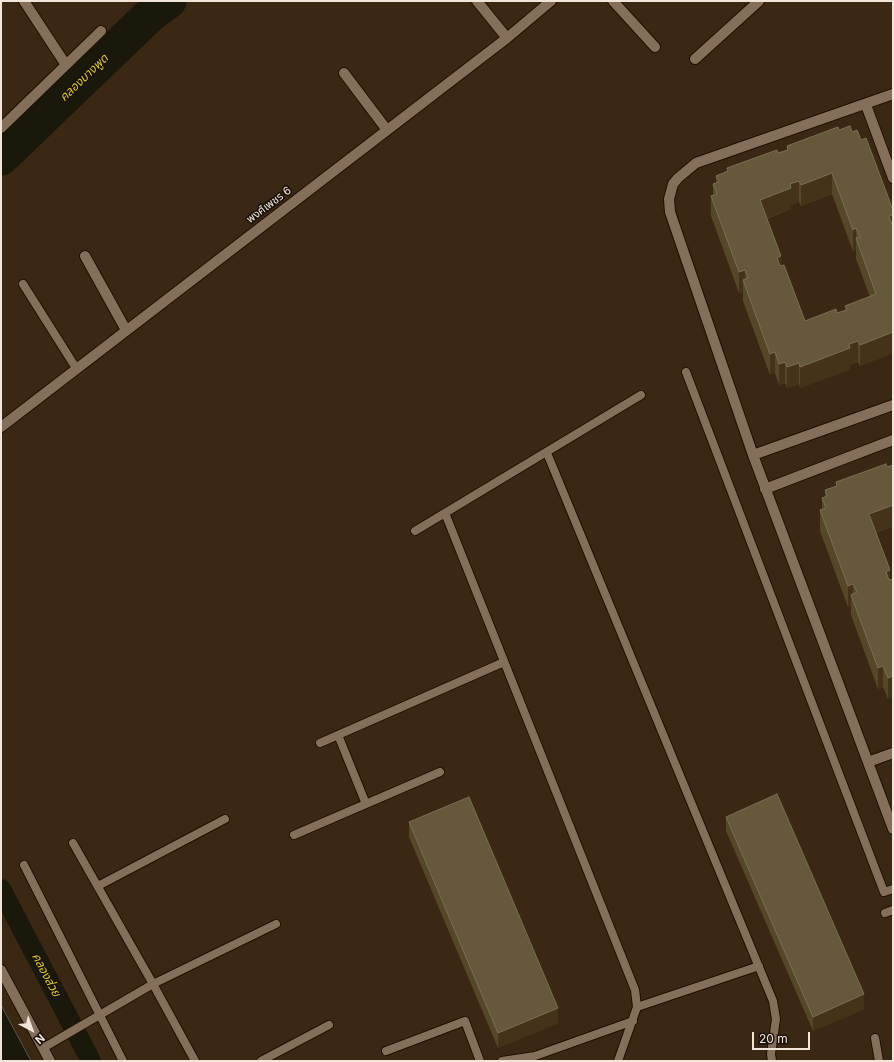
<!DOCTYPE html>
<html>
<head>
<meta charset="utf-8">
<style>
	body { margin:0 }
	#map { position:relative; width:894px; height:1062px; overflow:hidden; background:#3a2815; font-family:Inter,sans-serif }
	canvas { display:block }
	.frame { position:absolute; inset:0; border:2px solid #f1e5da; pointer-events:none }
	.north { position:absolute; left:12px; top:1010px; width:40px; height:40px; -webkit-text-stroke:3px #1b130b; paint-order:stroke; rotate:139deg; font-size:11px; font-weight:700; line-height:16px; text-align:center; color:#f1e5da }
	.north::after { content:''; display:block; margin:auto; width:14px; height:18px; background:#f1e5da; clip-path:polygon(50% 0,100% 100%,50% 72%,0 100%) }
	.scale { position:absolute; left:752px; top:1032px; width:58px; height:18px; box-sizing:border-box; border:2px solid #f1e5da; border-top:0; padding-left:5px; font-size:12px; line-height:14px; white-space:nowrap; color:#f1e5da; -webkit-text-stroke:3px #1b130b; paint-order:stroke }
</style>
</head>
<body>
<div id="map">
<canvas width="894" height="1062"></canvas>
<div class="frame"></div>
<div class="north">N</div>
<div class="scale">20 m</div>
</div>
<script>
const g = document.querySelector('canvas').getContext('2d');
g.lineJoin = 'round';
function fillPath(path, color) { g.fillStyle = color; g.fill(path, 'evenodd'); }
const poly = rows => new Path2D(rows.map(r => 'M' + r).join(''));
function trace(path, color, width, dash) { g.strokeStyle = color; g.lineWidth = width; g.lineCap = dash ? 'butt' : 'round'; g.setLineDash(dash || []); g.stroke(path); }
function write(font, color, halo, rows, align = 'center') {
  g.font = font + ' Inter,"Noto Sans Thai",sans-serif'; g.lineWidth = 3.5; g.setLineDash([]); g.textBaseline = 'middle'; g.strokeStyle = halo; g.fillStyle = color; for (const [text, x, y, turn = 0] of rows) {
    g.save(); g.translate(x, y); g.rotate((+turn || 0) * Math.PI / 180); g.textAlign = isNaN(turn) ? turn : align; if (halo) g.strokeText(text, 0, 0); g.fillText(text, 0, 0); g.restore();
  }
}
const water = poly([
	[1,1005,31,1061,1,1061,1,1005]
]);
const canal = poly([
	[1,889,91,1061]
]);
const river = poly([
	[1,158,150,15,169,1]
]);
const lane = poly([
	[23,284,76,368],
	[686,372,884,892,893,889],
	[547,453,773,1001,776,1019,771,1054,772,1061],
	[445,513,635,990,637,1007,618,1061],
	[415,531,641,395],
	[338,735,366,804],
	[320,743,504,662],
	[294,835,440,772],
	[73,843,153,984,276,924],
	[24,865,123,1061],
	[98,886,225,819],
	[885,913,893,910],
	[637,1007,759,966],
	[875,1038,879,1061],
	[43,1048,153,984,195,1061],
	[386,1051,465,1021,480,1061],
	[261,1061,329,1025],
	[502,1061,535,1056,633,1021]
]);
const street = poly([
	[24,1,66,65],
	[477,1,507,38],
	[613,1,655,47],
	[695,59,759,1],
	[344,73,387,130],
	[893,94,696,163,678,178,673,184,669,199,670,212,753,455,893,829],
	[866,105,893,178],
	[1,128,101,31],
	[85,256,126,330],
	[1,427,507,38,551,1],
	[753,455,893,405],
	[765,489,893,440],
	[868,762,893,753]
]);
const secondary = poly([
	[1,970,50,1061]
]);
const wall = poly([
	[838,127,893,353,860,366,858,362,850,365,850,369,800,388,799,384,787,388,785,383,779,385,775,373,770,375,743,301,743,292,739,293,711,216,711,196,713,195,713,184,716,183,716,176,727,172,727,168,787,150,787,146],
	[832,194,853,251,856,249,856,259,870,297,845,306,845,310,837,313,805,321,781,266,767,219,791,209,791,205,799,202,801,206],
	[836,482,893,526,876,533,890,570,888,699,883,687,878,689,851,615,851,606,848,607,820,531,820,510,822,509,822,498,825,497,825,490,836,486],
	[726,817,864,1009,813,1031,726,831],
	[409,822,558,1023,498,1048,409,837]
]);
const shadedWall = poly([
	[832,173,832,194,801,206,801,185],
	[799,181,799,202,791,205,791,209,760,221,760,200,790,184],
	[893,215,893,236,889,216],
	[856,228,856,249,853,251,853,230],
	[781,256,781,277,777,258],
	[745,270,745,286,743,280,743,292,739,293,739,272],
	[893,332,893,353,860,366,860,345],
	[858,341,858,362,850,365,850,369,800,388,800,367,849,344],
	[775,352,775,373,770,375,770,354],
	[785,362,785,383,779,385,779,364],
	[799,363,799,384,787,388,787,367],
	[893,505,893,526,869,535,869,514],
	[890,570,890,591,886,572],
	[853,584,853,601,851,595,851,606,848,607,848,586],
	[883,666,883,687,878,689,878,668],
	[893,676,893,697,888,699,888,678],
	[864,994,864,1009,813,1031,813,1017],
	[558,1008,558,1023,498,1048,498,1033]
]);
const building = poly([
	[850,126,852,132,857,130,861,140,866,138,893,210,893,215,889,216,892,225,893,224,893,332,860,345,858,341,849,344,850,348,800,367,799,363,787,367,785,362,779,364,775,352,770,354,743,280,748,278,745,270,739,272,711,196,717,194,713,184,719,182,716,176,728,171,727,168,777,150,778,153,788,150,787,146,838,127,839,130,850,126],
	[832,173,853,230,856,228,860,237,856,238,876,294,845,306,847,310,837,313,836,309,805,321,784,265,780,266,777,258,781,256,760,200,791,188,790,184,799,181,801,185,832,173],
	[886,464,887,467,893,465,893,505,869,514,890,570,886,572,889,580,893,579,893,676,888,678,883,666,878,668,851,595,857,592,853,584,848,586,820,510,826,508,822,498,827,496,825,490,837,486,836,482,886,464],
	[777,794,864,994,813,1017,726,817,777,794],
	[469,797,558,1008,498,1033,409,822,469,797]
]);
const streetNames = [
	["พงศ์เพชร 6",269,205,-37]
];
const waterNames = [
	["คลองบางพูด",84,78,-44],
	["คลองส่วย",46,975,62]
];
fillPath(water, '#1a180a');
trace(water, '#5a5648', 1);
trace(canal, '#1a180a', 20);
trace(river, '#1a180a', 35);
trace(lane, '#201001', 10);
trace(street, '#201001', 12);
trace(secondary, '#201001', 12);
trace(lane, '#846f5a', 8);
trace(street, '#846f5a', 10);
trace(secondary, '#846f5a', 10);
fillPath(wall, '#564728');
fillPath(shadedWall, '#443319');
fillPath(building, '#66583b');
trace(building, '#7c6e54', 1);
write('11px', '#f1e5da', '#1b130b', streetNames);
write('italic 12px', '#daca34', '#1b130b', waterNames);
</script>
</body>
</html>
